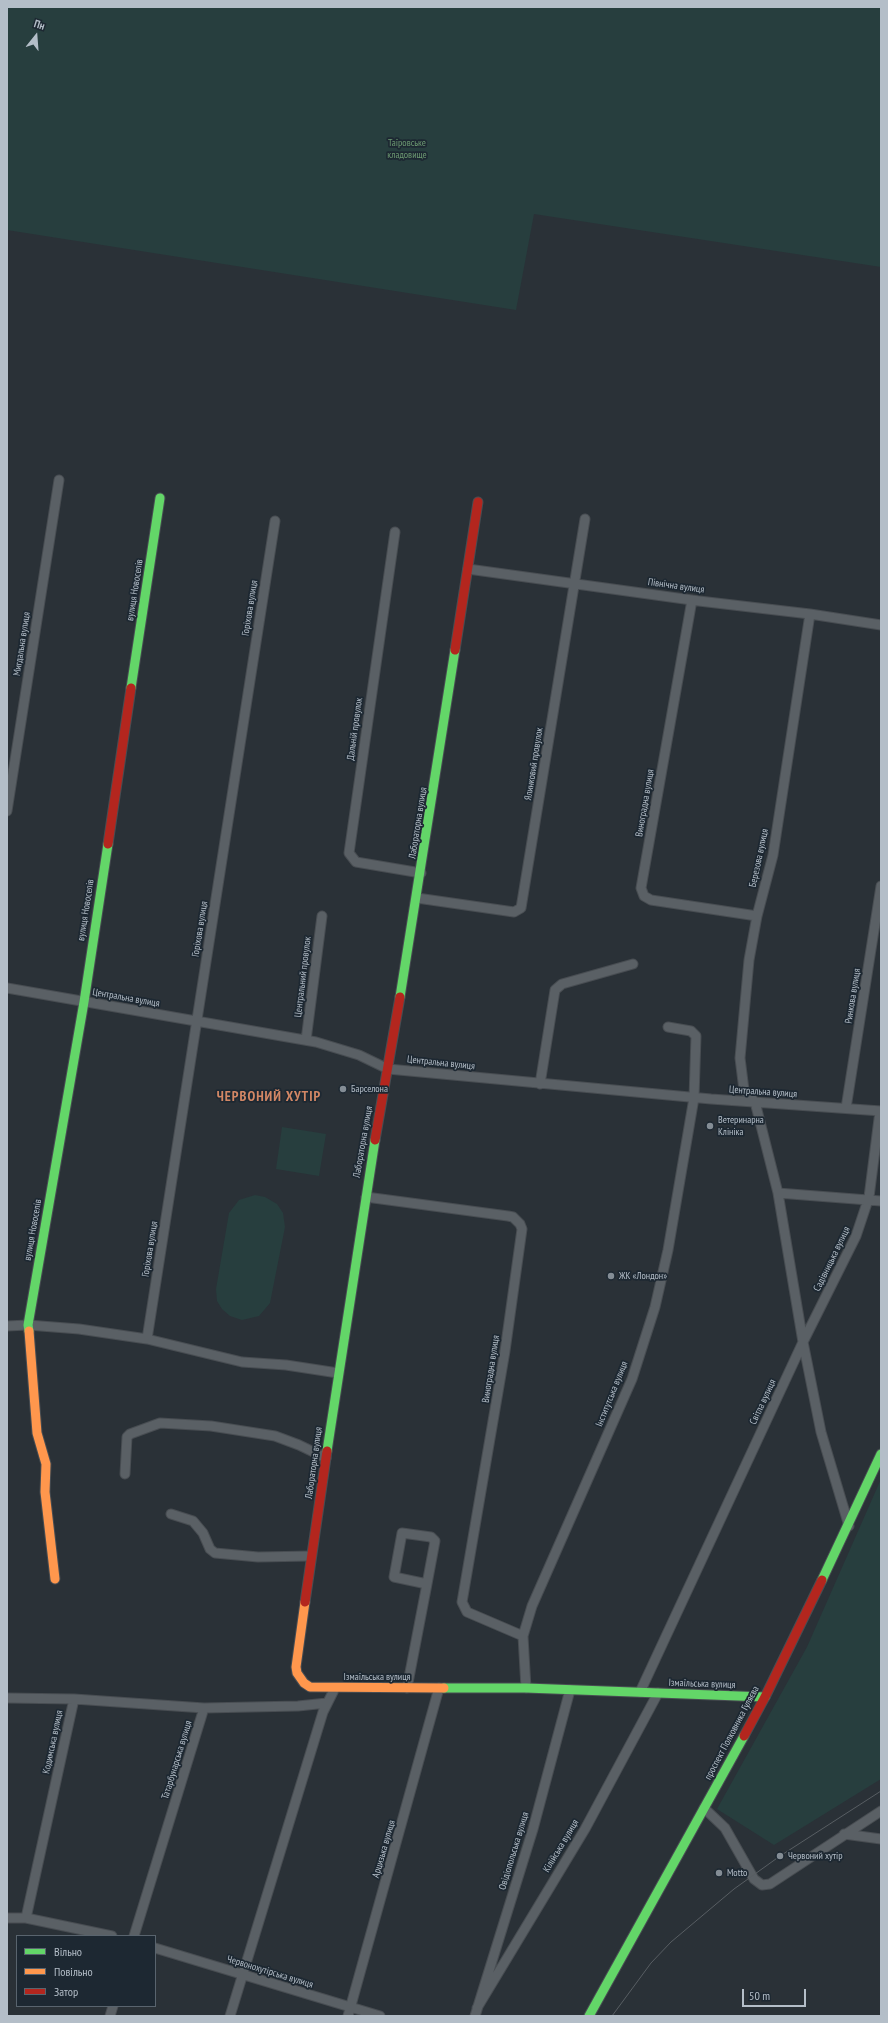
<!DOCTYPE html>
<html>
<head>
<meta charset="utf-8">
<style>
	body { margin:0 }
	#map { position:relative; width:888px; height:2023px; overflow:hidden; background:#2a3137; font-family:"PT Sans Narrow",sans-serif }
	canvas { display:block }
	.frame { position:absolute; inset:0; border:8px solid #b4bec8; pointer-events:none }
	.legend { position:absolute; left:16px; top:1935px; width:140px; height:72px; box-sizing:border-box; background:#1d2832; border:1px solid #59646e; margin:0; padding:5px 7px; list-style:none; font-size:12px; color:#b4bec8 }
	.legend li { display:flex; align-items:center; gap:8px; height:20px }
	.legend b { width:20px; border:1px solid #59646e }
	.north { position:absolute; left:16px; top:16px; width:40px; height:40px; -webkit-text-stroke:3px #1d2832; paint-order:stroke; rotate:17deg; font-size:11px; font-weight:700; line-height:16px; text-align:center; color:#b4bec8 }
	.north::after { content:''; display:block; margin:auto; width:14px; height:18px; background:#b4bec8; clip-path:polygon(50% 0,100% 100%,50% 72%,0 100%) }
	.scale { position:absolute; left:742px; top:1989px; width:64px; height:18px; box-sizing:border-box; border:2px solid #b4bec8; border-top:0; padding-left:5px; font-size:12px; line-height:14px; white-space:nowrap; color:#b4bec8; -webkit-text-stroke:3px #1d2832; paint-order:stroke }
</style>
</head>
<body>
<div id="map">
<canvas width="888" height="2023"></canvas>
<div class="frame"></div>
<ul class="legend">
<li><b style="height:5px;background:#63d668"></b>Вільно</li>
<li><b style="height:5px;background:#ff974d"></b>Повільно</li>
<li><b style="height:5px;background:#b3261e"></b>Затор</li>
</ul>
<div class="north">Пн</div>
<div class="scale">50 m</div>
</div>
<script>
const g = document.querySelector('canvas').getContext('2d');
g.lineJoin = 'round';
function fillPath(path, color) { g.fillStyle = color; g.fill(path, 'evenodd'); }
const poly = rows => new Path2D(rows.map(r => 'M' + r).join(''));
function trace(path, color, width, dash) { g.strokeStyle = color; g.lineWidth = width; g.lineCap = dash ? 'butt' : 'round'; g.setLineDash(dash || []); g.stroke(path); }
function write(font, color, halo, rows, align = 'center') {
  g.font = font + ' "PT Sans Narrow",sans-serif'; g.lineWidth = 3.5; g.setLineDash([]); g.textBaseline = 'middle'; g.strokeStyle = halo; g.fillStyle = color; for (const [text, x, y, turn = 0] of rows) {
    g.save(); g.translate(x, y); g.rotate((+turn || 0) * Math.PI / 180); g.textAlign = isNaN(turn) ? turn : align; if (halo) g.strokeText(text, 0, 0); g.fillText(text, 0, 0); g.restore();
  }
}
const green = poly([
	[7,7,881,7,881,267,534,214,516,310,7,230],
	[282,1127,326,1134,319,1176,276,1169],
	[255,1195,265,1197,277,1204,283,1213,285,1227,270,1303,259,1316,242,1320,230,1316,222,1309,217,1301,216,1289,229,1213,239,1200],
	[881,1479,881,1779,774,1845,717,1809,807,1647]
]);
const street = poly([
	[395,532,349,853,356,862,421,873],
	[468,569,699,601,810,614,881,625],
	[692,600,641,888,644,896,651,900,757,916],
	[810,614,773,855,757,916,749,960,740,1058,744,1090,755,1102,778,1193,803,1342,821,1432,849,1526],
	[7,811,59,480],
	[417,898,514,912,521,908,585,519],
	[7,988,316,1042,359,1055,388,1069,711,1099,881,1111],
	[306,1040,322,916],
	[540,1084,555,990,562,984,633,964],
	[846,1108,881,886],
	[778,1193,881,1201],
	[366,1197,508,1216,513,1217,520,1224,522,1229,505,1351,462,1602,467,1612,523,1636],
	[7,1326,28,1325,79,1329,147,1339,242,1362,286,1365,338,1373],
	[147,1339,275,521],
	[125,1474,127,1437,130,1434,160,1423,211,1426,275,1436,299,1445,326,1458],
	[171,1514,193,1521,203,1533,210,1549,215,1553,258,1557,311,1556],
	[407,1688,427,1584,435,1541,431,1537,402,1533,394,1577,427,1584],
	[526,1688,523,1636,532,1606,632,1379,655,1307,668,1250,694,1098,696,1036,691,1031,668,1027],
	[640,1692,803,1342,856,1236,869,1197,880,1111],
	[7,1698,74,1699],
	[704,1808,725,1828,754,1879,762,1885,770,1884,881,1811],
	[844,1834,881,1839],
	[7,1918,26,1918,112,1936],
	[26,1918,74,1699,204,1708],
	[134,1936,204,1708,298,1706,327,1703],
	[155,1948,380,2016],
	[477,2008,585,1829,658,1693],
	[110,2016,113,2006],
	[230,2016,323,1712,335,1688],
	[348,2016,439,1688],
	[475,2016,533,1829,570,1690]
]);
const fast = poly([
	[131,688,160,498],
	[400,997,455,650],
	[29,1331,28,1325,84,1002,108,844],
	[327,1451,375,1140],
	[822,1580,881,1454],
	[444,1688,526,1688,765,1697],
	[589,2016,744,1736]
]);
const slow = poly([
	[29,1331,37,1433,46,1464,45,1492,55,1579],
	[305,1602,296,1667,297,1673,304,1683,310,1687,444,1688]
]);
const jam = poly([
	[455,650,478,502],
	[108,844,131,688],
	[375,1140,400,997],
	[305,1602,327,1451],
	[744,1736,765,1697,822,1580]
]);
const tram = poly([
	[612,2016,651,1963,671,1942,734,1889,780,1856,881,1791]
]);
const markers = [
	[343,1089,4,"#848d95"],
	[710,1126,4,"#848d95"],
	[611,1276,4,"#848d95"],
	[780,1856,4,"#848d95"],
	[719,1873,4,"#848d95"]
];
const parkNames = [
	["Таїровське",407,143],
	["кладовище",407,155]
];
const streetNames = [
	["Північна вулиця",676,586,8],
	["вулиця Новоселів",135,590,-81],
	["Горіхова вулиця",250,608,-81],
	["Мигдальна вулиця",22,644,-81],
	["Дальній провулок",355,729,-82],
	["Ялинковий провулок",534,764,-81],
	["Виноградна вулиця",645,803,-80],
	["Лабораторна вулиця",418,823,-81],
	["Березова вулиця",759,858,-78],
	["вулиця Новоселів",86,910,-81],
	["Горіхова вулиця",200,929,-81],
	["Центральний провулок",303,977,-83],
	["Ринкова вулиця",853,996,-81],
	["Центральна вулиця",126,998,10],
	["Центральна вулиця",441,1063,6],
	["Центральна вулиця",763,1092,4],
	["Лабораторна вулиця",363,1142,-80],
	["вулиця Новоселів",33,1230,-80],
	["Горіхова вулиця",150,1249,-81],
	["Садівницька вулиця",832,1259,-64],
	["Виноградна вулиця",491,1369,-81],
	["Інститутська вулиця",612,1394,-68],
	["Світла вулиця",763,1402,-65],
	["Лабораторна вулиця",314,1463,-82],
	["Ізмаїльська вулиця",377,1677],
	["Ізмаїльська вулиця",702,1684,2],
	["проспект Полковника Гуляєва",732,1733,-62],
	["Кодимська вулиця",53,1742,-78],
	["Татарбунарська вулиця",177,1760,-73],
	["Кілійська вулиця",561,1846,-59],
	["Арцизька вулиця",384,1849,-74],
	["Овідіопольська вулиця",514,1851,-73],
	["Червонохутірська вулиця",270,1972,17]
];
const poiNames = [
	["Барселона",351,1089],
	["Ветеринарна",718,1120],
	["Клініка",718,1132],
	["ЖК «Лондон»",619,1276],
	["Червоний хутір",788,1856],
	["Motto",727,1873]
];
const districtNames = [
	["ЧЕРВОНИЙ ХУТІР",269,1097]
];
fillPath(green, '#273e3e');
trace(street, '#484d52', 11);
trace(fast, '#484d52', 11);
trace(slow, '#484d52', 11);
trace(jam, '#484d52', 11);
trace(street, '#5a6065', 9);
trace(fast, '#63d668', 9);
trace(slow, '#ff974d', 9);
trace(jam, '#b3261e', 9);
trace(tram, '#585e63', 1);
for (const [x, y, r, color] of markers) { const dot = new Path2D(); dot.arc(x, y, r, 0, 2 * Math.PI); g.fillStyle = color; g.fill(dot); trace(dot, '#1d2832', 1.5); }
write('10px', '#6c9971', '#1d2832', parkNames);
write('10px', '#b4bec8', '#1d2832', streetNames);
write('10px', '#b4bec8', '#1d2832', poiNames, 'left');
g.letterSpacing = '1px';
write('bold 14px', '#d28765', '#1d2832', districtNames);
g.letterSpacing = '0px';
</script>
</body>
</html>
